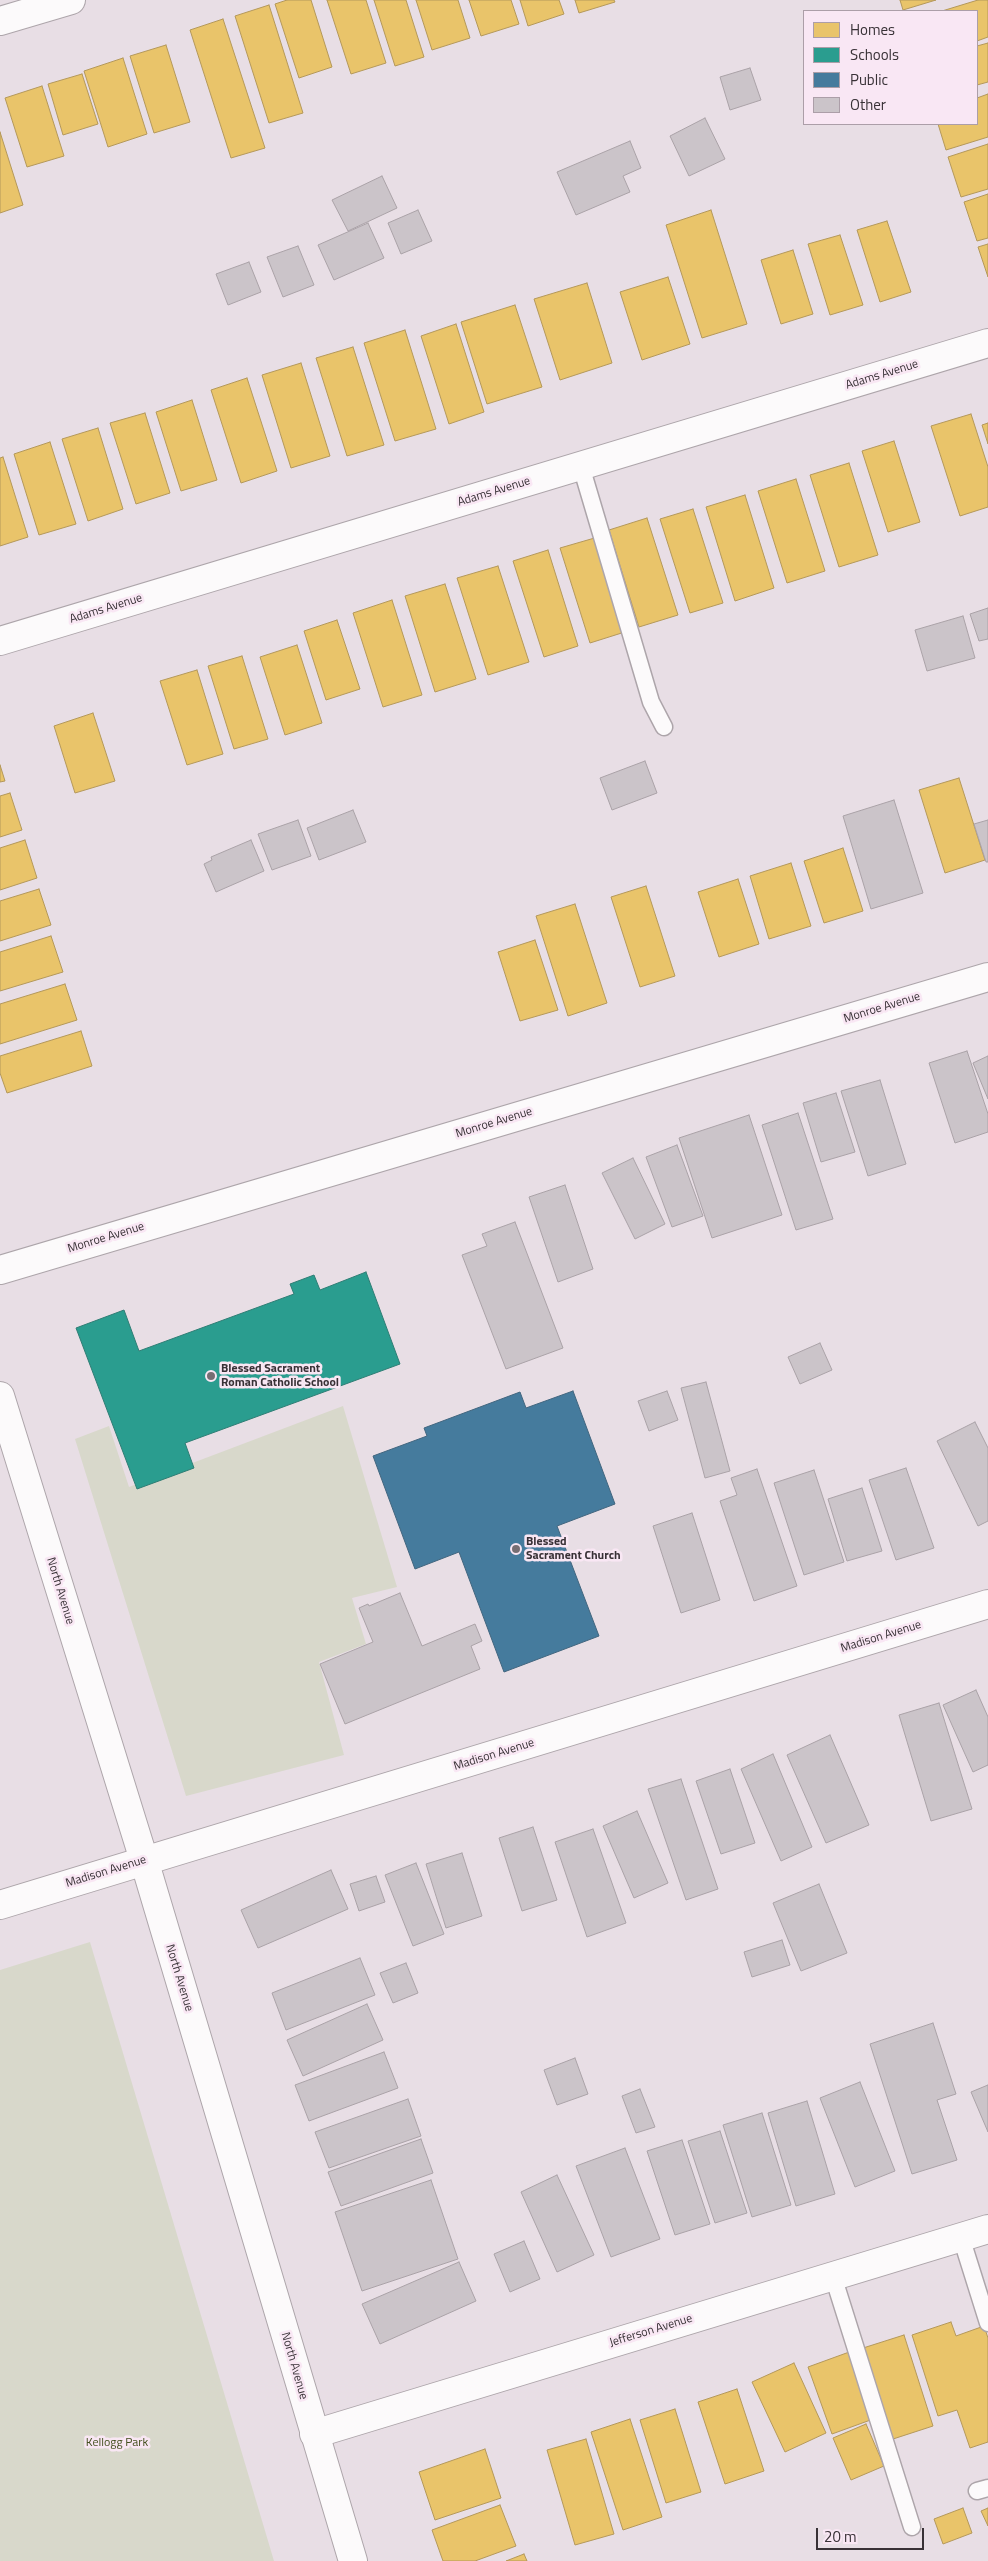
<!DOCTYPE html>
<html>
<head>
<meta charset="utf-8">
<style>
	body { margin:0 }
	#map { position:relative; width:988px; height:2561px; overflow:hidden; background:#e8dee5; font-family:"Titillium Web",sans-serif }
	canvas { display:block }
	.legend { position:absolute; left:803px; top:10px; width:175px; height:115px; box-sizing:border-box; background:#f9e7f4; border:1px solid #ac9ea8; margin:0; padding:6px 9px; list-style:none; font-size:15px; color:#383136 }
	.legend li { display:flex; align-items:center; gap:10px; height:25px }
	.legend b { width:25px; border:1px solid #ac9ea8 }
	.scale { position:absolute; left:816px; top:2528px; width:108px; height:22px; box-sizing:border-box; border:2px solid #383136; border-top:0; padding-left:6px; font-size:15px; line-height:18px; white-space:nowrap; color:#383136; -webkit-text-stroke:4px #f9e7f4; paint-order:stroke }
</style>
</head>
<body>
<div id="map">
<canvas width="988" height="2561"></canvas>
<ul class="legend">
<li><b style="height:14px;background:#e9c46a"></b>Homes</li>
<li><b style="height:14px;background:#2a9d8f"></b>Schools</li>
<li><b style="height:14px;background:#457b9d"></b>Public</li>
<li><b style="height:14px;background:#cbc4c9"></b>Other</li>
</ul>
<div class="scale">20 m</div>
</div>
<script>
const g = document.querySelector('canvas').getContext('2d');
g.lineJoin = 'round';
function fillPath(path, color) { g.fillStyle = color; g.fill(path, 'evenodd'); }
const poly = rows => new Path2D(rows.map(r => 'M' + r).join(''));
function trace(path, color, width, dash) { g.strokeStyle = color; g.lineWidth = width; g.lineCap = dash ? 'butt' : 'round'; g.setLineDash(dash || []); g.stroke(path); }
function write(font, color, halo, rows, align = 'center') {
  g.font = font + ' "Titillium Web",sans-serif'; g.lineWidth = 5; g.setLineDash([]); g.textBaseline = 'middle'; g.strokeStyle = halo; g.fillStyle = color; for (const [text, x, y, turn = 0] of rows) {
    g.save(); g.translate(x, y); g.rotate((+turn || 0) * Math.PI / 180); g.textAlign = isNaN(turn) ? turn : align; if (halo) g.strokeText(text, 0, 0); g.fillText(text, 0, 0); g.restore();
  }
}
const green = poly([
	[343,1406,397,1587,352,1598,366,1644,319,1662,344,1755,186,1796,75,1439,109,1426,129,1487],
	[90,1942,274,2561,0,2561,0,1970]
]);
const homes = poly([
	[287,0,311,0,332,67,299,78,275,4,287,0],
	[327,0,366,0,386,63,351,74,327,0],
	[374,0,406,0,424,57,395,66,374,0],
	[416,0,458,0,470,38,432,50,416,0],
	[469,0,511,0,519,24,481,36,469,0],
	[520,0,559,0,564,14,528,26,520,0],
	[575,0,614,0,615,2,579,13,575,0],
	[900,0,936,0,903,10,900,0],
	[978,0,988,0,988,37,977,41,977,11,942,11,978,0],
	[269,5,303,113,269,123,235,16,269,5],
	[223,19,265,148,231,158,190,30,223,19],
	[988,43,988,82,977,85,977,46,988,43],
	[166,45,190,122,154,133,130,56,166,45],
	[123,58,147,134,108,147,84,71,123,58],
	[82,74,98,124,63,135,48,84,82,74],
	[42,86,64,156,27,167,5,98,42,86],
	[988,94,988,137,946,150,938,124,977,124,977,98,988,94],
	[0,132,23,205,0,213,0,132],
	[988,144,988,189,961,197,948,157,988,144],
	[988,194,988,238,977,241,964,202,988,194],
	[711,210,747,324,702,338,666,225,711,210],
	[887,221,911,292,880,302,857,230,887,221],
	[840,235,863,305,830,315,808,244,840,235],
	[988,244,988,277,978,247,988,244],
	[793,250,813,314,781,324,761,260,793,250],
	[668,277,690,344,642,360,620,292,668,277],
	[587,283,612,363,560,380,534,299,587,283],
	[515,305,542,387,487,404,461,322,515,305],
	[456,324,484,412,449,424,421,336,456,324],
	[405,330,436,429,395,441,364,343,405,330],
	[353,347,384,445,347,456,316,358,353,347],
	[301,363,330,456,291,468,262,375,301,363],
	[247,378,277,471,241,483,211,390,247,378],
	[192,400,217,480,181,491,156,412,192,400],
	[145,413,170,493,136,504,110,423,145,413],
	[971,414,988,467,988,507,960,516,931,426,971,414],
	[988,423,988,444,982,425,988,423],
	[98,428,123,509,88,521,62,439,98,428],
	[894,441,920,522,888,532,862,451,894,441],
	[50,442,76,524,39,535,14,454,50,442],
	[3,457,28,537,0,546,0,458,3,457],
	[849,463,878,555,839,567,810,475,849,463],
	[796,479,825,571,787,583,758,491,796,479],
	[745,495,774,588,735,601,706,507,745,495],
	[693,509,723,603,690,613,660,519,693,509],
	[647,518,678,615,639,627,609,530,647,518],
	[598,537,628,631,590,643,560,548,598,537],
	[548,550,578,646,544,657,513,561,548,550],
	[498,566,529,662,488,675,457,578,498,566],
	[445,584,476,679,435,692,405,596,445,584],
	[392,600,422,695,383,707,353,613,392,600],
	[337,620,360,689,326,700,304,631,337,620],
	[297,645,322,723,285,735,260,657,297,645],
	[242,656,268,739,234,749,208,666,242,656],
	[197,670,223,754,187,765,160,681,197,670],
	[93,713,115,781,75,793,54,726,93,713],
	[0,765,5,781,0,782,0,765],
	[959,778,985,860,945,873,919,790,959,778],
	[10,793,22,830,0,837,0,796,10,793],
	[25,840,37,878,0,890,0,848,25,840],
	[843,848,863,911,824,923,804,861,843,848],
	[791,863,811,926,769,939,750,876,791,863],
	[738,879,759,944,719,957,698,892,738,879],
	[646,886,675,976,640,987,611,897,646,886],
	[39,889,51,925,0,941,0,901,39,889],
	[575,904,607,1003,568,1016,536,916,575,904],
	[51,936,63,972,0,991,0,952,51,936],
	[535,940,558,1010,520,1021,498,952,535,940],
	[65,984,77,1020,0,1044,0,1004,65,984],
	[81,1031,92,1066,7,1093,0,1073,0,1056,81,1031],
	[951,2322,956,2336,984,2326,988,2338,988,2442,970,2448,957,2410,938,2416,912,2335,951,2322],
	[904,2335,933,2426,890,2440,860,2349,904,2335],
	[852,2351,876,2418,832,2434,808,2367,852,2351],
	[794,2363,826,2433,785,2452,752,2382,794,2363],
	[737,2389,764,2471,725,2484,698,2402,737,2389],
	[675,2409,701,2492,666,2503,640,2420,675,2409],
	[630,2419,662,2517,623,2530,591,2432,630,2419],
	[866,2424,884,2466,851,2480,833,2438,866,2424],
	[586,2439,614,2534,575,2545,547,2450,586,2439],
	[485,2449,501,2498,435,2520,419,2472,485,2449],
	[500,2505,516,2546,475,2561,443,2561,432,2530,500,2505],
	[963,2508,972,2533,943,2544,934,2519,963,2508],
	[988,2508,988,2526,981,2511,988,2508],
	[524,2554,527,2561,506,2561,524,2554]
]);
const schools = poly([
	[366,1272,400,1364,185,1443,194,1468,137,1489,76,1328,124,1310,139,1351,294,1294,290,1284,314,1275,320,1290,366,1272]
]);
const public = poly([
	[573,1391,615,1504,557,1526,599,1636,504,1672,459,1552,415,1569,373,1456,427,1436,424,1428,520,1392,526,1408,573,1391]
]);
const building = poly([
	[750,68,761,100,730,110,720,77,750,68],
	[705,118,725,159,689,176,670,136,705,118],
	[630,141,641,168,623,176,630,192,576,215,557,172,630,141],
	[382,176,397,208,348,231,332,200,382,176],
	[418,210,432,241,401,254,388,223,418,210],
	[368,223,384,258,334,280,318,245,368,223],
	[298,246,314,285,283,297,267,257,298,246],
	[249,262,261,292,228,305,216,274,249,262],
	[988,608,988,639,979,641,970,614,988,608],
	[963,616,975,658,927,671,915,630,963,616],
	[645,761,657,793,612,810,600,778,645,761],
	[894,800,923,893,871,909,843,816,894,800],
	[353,810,366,842,319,860,307,828,353,810],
	[298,820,311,856,272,870,258,834,298,820],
	[988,820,988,862,986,862,974,824,988,820],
	[251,840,264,871,216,892,204,864,212,860,211,857,251,840],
	[967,1051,988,1114,988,1132,955,1143,929,1063,967,1051],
	[988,1056,988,1099,973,1063,988,1056],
	[880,1080,906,1164,868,1176,841,1091,880,1080],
	[836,1093,855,1152,821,1162,803,1103,836,1093],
	[798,1113,833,1219,796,1230,762,1125,798,1113],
	[749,1115,782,1215,712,1238,679,1138,749,1115],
	[677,1145,703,1216,672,1227,646,1157,677,1145],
	[633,1158,665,1224,635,1239,602,1173,633,1158],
	[565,1185,593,1269,558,1282,529,1197,565,1185],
	[515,1222,563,1348,506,1369,462,1255,487,1246,482,1234,515,1222],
	[820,1343,832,1370,800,1384,788,1357,820,1343],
	[706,1382,730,1471,705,1478,681,1388,706,1382],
	[667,1391,678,1420,649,1431,638,1401,667,1391],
	[975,1422,988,1448,988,1521,978,1526,937,1441,975,1422],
	[906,1468,934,1548,896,1560,869,1480,906,1468],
	[757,1469,797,1586,754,1601,720,1501,737,1495,731,1478,757,1469],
	[814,1470,844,1562,804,1575,774,1483,814,1470],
	[862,1488,882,1551,847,1561,828,1499,862,1488],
	[692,1513,720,1600,681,1613,653,1526,692,1513],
	[400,1593,422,1646,475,1624,482,1641,471,1646,480,1669,345,1724,320,1664,373,1642,359,1608,368,1604,369,1606,400,1593],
	[976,1690,988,1717,988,1765,973,1772,943,1705,976,1690],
	[939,1703,972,1809,931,1821,899,1715,939,1703],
	[830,1735,869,1825,826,1843,787,1755,830,1735],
	[773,1754,812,1847,781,1861,741,1769,773,1754],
	[730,1769,755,1843,721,1854,696,1781,730,1769],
	[681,1779,718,1889,686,1900,648,1789,681,1779],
	[637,1811,668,1883,634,1898,603,1826,637,1811],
	[533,1827,557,1900,522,1911,499,1838,533,1827],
	[593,1829,626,1923,587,1937,555,1842,593,1829],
	[462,1853,482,1916,446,1928,426,1864,462,1853],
	[416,1863,444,1934,413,1946,385,1875,416,1863],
	[331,1870,348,1909,258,1948,241,1910,331,1870],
	[376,1876,385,1902,359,1911,350,1884,376,1876],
	[819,1884,847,1953,801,1971,773,1903,819,1884],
	[782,1940,790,1965,752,1977,744,1952,782,1940],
	[360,1958,375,1995,286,2030,272,1993,360,1958],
	[406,1963,418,1993,393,2003,380,1973,406,1963],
	[367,2004,383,2040,303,2076,287,2040,367,2004],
	[933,2023,956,2094,937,2100,957,2160,912,2174,870,2044,933,2023],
	[384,2052,398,2088,309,2121,295,2085,384,2052],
	[575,2058,588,2094,557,2105,544,2070,575,2058],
	[860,2082,895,2171,855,2187,820,2098,860,2082],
	[988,2085,988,2132,971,2092,988,2085],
	[640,2089,655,2127,636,2133,622,2096,640,2089],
	[408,2099,421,2136,329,2168,315,2132,408,2099],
	[807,2101,835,2194,796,2206,768,2113,807,2101],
	[762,2113,791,2205,752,2217,723,2125,762,2113],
	[720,2131,747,2213,715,2223,688,2141,720,2131],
	[421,2139,433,2173,341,2206,328,2172,421,2139],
	[682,2140,710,2224,675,2235,647,2151,682,2140],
	[625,2148,660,2239,611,2257,576,2166,625,2148],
	[557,2175,594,2255,557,2272,521,2192,557,2175],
	[431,2180,458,2259,362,2291,335,2212,431,2180],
	[524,2241,540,2279,510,2292,494,2254,524,2241],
	[459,2262,476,2301,380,2344,362,2304,459,2262]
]);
const lane = poly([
	[581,466,651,702,664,727],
	[961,2237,988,2323],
	[833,2276,912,2527],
	[977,2491,988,2488]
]);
const street = poly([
	[0,21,71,0],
	[0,641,988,343],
	[0,1270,988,977],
	[0,1905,988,1604],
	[314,2434,988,2229]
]);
const secondary = poly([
	[0,1396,144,1860,353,2561]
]);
const markers = [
	[211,1376,5,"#766e73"],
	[516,1549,5,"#766e73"]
];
const streetNames = [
	["Adams Avenue",882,375,-17],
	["Adams Avenue",494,492,-17],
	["Adams Avenue",106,609,-17],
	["Monroe Avenue",882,1008,-17],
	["Monroe Avenue",494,1123,-17],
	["Monroe Avenue",106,1238,-17],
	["North Avenue",60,1591,73],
	["Madison Avenue",881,1637,-17],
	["Madison Avenue",494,1755,-17],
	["Madison Avenue",106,1872,-17],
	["North Avenue",179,1978,73],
	["Jefferson Avenue",651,2331,-17],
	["North Avenue",294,2366,74]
];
const poiNames = [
	["Blessed Sacrament",221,1369],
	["Roman Catholic School",221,1383],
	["Blessed",526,1542],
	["Sacrament Church",526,1556]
];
const parkNames = [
	["Kellogg Park",117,2443]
];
fillPath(green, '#d8d8cb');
fillPath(homes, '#e9c46a');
trace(homes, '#b4985a', 1);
fillPath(schools, '#2a9d8f');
trace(schools, '#2e7d74', 1);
fillPath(public, '#457b9d');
trace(public, '#41657e', 1);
fillPath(building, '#cbc4c9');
trace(building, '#aaa2a7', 1);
trace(lane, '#ada5aa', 19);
trace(street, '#ada5aa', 30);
trace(secondary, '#ada5aa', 30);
trace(lane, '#fcfafb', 16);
trace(street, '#fcfafb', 28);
trace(secondary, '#fcfafb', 28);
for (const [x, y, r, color] of markers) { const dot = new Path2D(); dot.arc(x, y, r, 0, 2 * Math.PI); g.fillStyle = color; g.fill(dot); trace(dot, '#f9e7f4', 2); }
write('12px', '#383136', '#f9e7f4', streetNames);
write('bold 12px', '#383136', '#f9e7f4', poiNames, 'left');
write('12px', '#434f1e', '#f9e7f4', parkNames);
</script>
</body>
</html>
